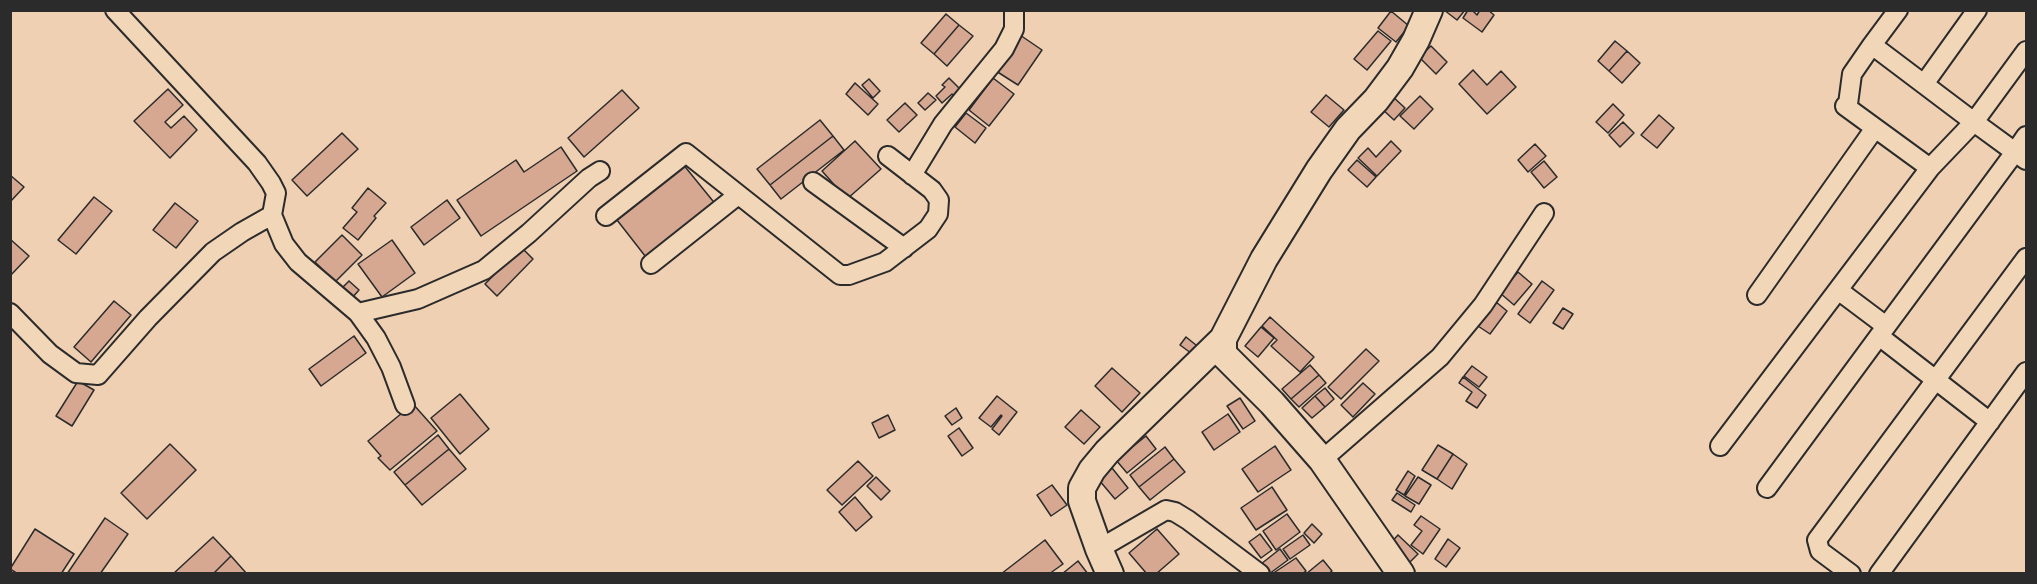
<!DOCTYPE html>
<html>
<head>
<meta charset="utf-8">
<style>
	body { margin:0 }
	#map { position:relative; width:2037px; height:584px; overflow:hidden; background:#f0d0b3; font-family:"Gochi Hand",sans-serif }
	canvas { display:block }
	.frame { position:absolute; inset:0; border:12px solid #2b2b2b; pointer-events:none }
</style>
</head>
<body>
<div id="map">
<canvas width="2037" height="584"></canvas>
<div class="frame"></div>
</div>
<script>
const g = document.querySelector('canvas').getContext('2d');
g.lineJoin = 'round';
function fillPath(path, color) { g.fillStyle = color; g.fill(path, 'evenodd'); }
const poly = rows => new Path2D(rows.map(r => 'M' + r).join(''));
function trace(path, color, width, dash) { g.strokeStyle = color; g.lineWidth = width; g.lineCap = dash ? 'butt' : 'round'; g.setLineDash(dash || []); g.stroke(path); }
const building = poly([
	[1444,10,1465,10,1457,20,1444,10],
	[1468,10,1472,10,1477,15,1480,10,1488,10,1494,15,1482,32,1463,18,1468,10],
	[1391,11,1409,26,1396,42,1378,28,1391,11],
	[946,14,959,25,934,54,921,43,946,14],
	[959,25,973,36,947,66,934,54,959,25],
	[1378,31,1391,41,1367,70,1354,59,1378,31],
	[1020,35,1042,50,1018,85,996,71,1020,35],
	[1615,41,1627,51,1609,71,1598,61,1615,41],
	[1431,46,1447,62,1436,74,1419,57,1431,46],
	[1627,51,1640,63,1622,83,1609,71,1627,51],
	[1473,70,1487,85,1501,71,1516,87,1487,114,1459,84,1473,70],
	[949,78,961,90,954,97,952,94,942,103,936,96,945,87,942,85,949,78],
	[993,78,1014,94,989,126,969,110,993,78],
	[869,79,880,91,873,98,862,85,869,79],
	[855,83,878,104,868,115,846,94,855,83],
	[168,89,183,105,165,122,171,128,184,116,197,130,170,158,134,121,168,89],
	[622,90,639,108,584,157,568,138,622,90],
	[928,93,936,100,925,110,918,103,928,93],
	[1326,95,1344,110,1329,127,1311,112,1326,95],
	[1392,96,1405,108,1394,120,1381,108,1392,96],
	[1420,96,1433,109,1414,129,1400,116,1420,96],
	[905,103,917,115,899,132,887,120,905,103],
	[1613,104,1624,115,1608,133,1596,122,1613,104],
	[966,113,986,128,975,143,955,127,966,113],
	[1659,115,1674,128,1657,148,1641,135,1659,115],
	[820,120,833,136,770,185,757,169,820,120],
	[1623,122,1634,133,1620,147,1609,135,1623,122],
	[342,133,358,149,307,196,292,180,342,133],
	[833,136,844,150,781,199,770,185,833,136],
	[855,141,881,169,847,199,822,171,855,141],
	[1391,141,1401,151,1377,176,1358,158,1368,148,1376,157,1391,141],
	[1535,144,1546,156,1528,172,1518,160,1535,144],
	[561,147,577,171,481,236,457,200,516,160,524,172,561,147],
	[1357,160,1376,177,1367,187,1348,170,1357,160],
	[1544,161,1557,177,1544,188,1531,172,1544,161],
	[682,163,717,206,649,261,617,220,617,212,682,163],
	[10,175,24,187,10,202,10,175],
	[368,188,386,203,374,216,376,218,358,240,343,228,357,212,352,208,368,188],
	[94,197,112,211,76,254,58,240,94,197],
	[447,200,460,218,424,245,411,227,447,200],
	[175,203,198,221,176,248,153,230,175,203],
	[342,235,362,255,335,282,315,262,342,235],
	[10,239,29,256,10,276,10,239],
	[392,240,415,273,382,297,358,264,392,240],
	[521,247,533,259,497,296,485,284,521,247],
	[1518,272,1532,284,1514,305,1500,293,1518,272],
	[349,281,359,290,352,298,342,288,349,281],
	[1542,281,1554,290,1530,323,1518,314,1542,281],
	[114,301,131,315,91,362,74,347,114,301],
	[1496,302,1507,311,1490,334,1478,326,1496,302],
	[1563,308,1573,314,1563,329,1553,323,1563,308],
	[1270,317,1314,357,1300,372,1271,346,1277,340,1262,326,1270,317],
	[1261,327,1274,338,1258,357,1245,346,1261,327],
	[354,336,366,353,321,386,309,369,354,336],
	[1186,337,1201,349,1195,356,1180,345,1186,337],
	[1366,349,1379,361,1341,399,1328,387,1366,349],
	[1310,365,1319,375,1291,399,1282,389,1310,365],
	[1472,366,1487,377,1479,387,1464,376,1472,366],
	[1112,368,1140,393,1122,412,1095,386,1112,368],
	[1319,375,1326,383,1299,407,1291,399,1319,375],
	[1463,377,1486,395,1477,408,1466,401,1472,392,1459,383,1463,377],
	[78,381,94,390,72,426,56,416,78,381],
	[1363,383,1375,394,1353,417,1341,405,1363,383],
	[1325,388,1334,399,1325,407,1315,396,1325,388],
	[460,394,489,429,460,454,431,418,460,394],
	[997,396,1017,412,999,435,992,429,1002,416,1001,415,991,427,979,418,997,396],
	[1315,396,1325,407,1312,418,1302,408,1315,396],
	[1240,398,1255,421,1243,429,1227,406,1240,398],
	[413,404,437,431,390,470,378,458,381,456,368,441,413,404],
	[956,408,962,418,952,425,945,416,956,408],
	[1081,410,1100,427,1084,444,1065,427,1081,410],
	[1228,414,1240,432,1214,450,1202,432,1228,414],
	[888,415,895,430,879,438,872,423,888,415],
	[959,428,973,448,962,456,948,436,959,428],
	[438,435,449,449,405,485,394,472,438,435],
	[1146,436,1156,449,1127,473,1116,460,1146,436],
	[170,444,196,470,147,519,121,493,170,444],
	[1438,445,1453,454,1437,479,1422,470,1438,445],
	[1275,446,1291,470,1258,492,1242,469,1275,446],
	[1165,447,1174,459,1139,487,1130,475,1165,447],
	[449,449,466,469,422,505,405,485,449,449],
	[1453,454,1467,464,1452,489,1437,479,1453,454],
	[1174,459,1185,472,1150,500,1139,487,1174,459],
	[858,461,873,476,842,505,827,490,858,461],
	[1112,468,1128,488,1115,499,1099,480,1112,468],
	[1408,471,1415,476,1404,495,1396,490,1408,471],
	[876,477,890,491,881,500,867,486,876,477],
	[1418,477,1431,485,1419,504,1405,496,1418,477],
	[1052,485,1067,505,1051,516,1037,495,1052,485],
	[1272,487,1287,510,1256,530,1241,508,1272,487],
	[1397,493,1415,505,1411,512,1392,500,1397,493],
	[855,497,872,517,856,531,839,512,855,497],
	[1287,514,1300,532,1276,550,1263,531,1287,514],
	[1421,516,1440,529,1423,554,1411,545,1422,531,1414,525,1421,516],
	[105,518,128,534,100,574,67,574,105,518],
	[1312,524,1322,534,1314,543,1304,533,1312,524],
	[35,529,74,554,61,574,18,574,10,569,35,529],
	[1157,529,1179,554,1156,574,1147,574,1129,553,1157,529],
	[1260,534,1272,550,1261,558,1249,542,1260,534],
	[1303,535,1310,545,1290,559,1283,549,1303,535],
	[1398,535,1418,554,1409,563,1389,545,1398,535],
	[213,537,231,556,213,574,173,574,213,537],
	[1448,539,1460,548,1446,567,1435,559,1448,539],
	[1045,540,1063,564,1049,574,1001,574,1045,540],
	[1280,549,1288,560,1269,574,1261,564,1280,549],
	[231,556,247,574,213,574,231,556],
	[1296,558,1306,571,1302,574,1276,574,1275,572,1296,558],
	[1323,560,1332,571,1328,574,1306,574,1323,560],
	[1078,561,1088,574,1062,574,1078,561]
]);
const street = poly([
	[115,10,257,163,271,183,276,193,272,215,284,244,298,262,358,313,418,299,484,270,529,233,589,178,600,171],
	[1872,45,1898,10],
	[2026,51,1974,122,1930,168,1845,106,1848,104,1852,74,1872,45,1974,122,2015,152,2026,136],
	[1924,84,1977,10],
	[912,175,943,124,1004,49,1014,29,1014,10],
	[813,182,904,248],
	[606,216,686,153,840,275,849,275,885,262,928,229,938,214,939,200,932,190,888,156],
	[651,264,738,195],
	[1838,290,1886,326],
	[1757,295,1875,128],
	[10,313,50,354,76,373,98,375,148,318,213,252,242,232,272,215],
	[358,313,376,338,391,367,405,405],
	[1879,336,2015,152,2026,160],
	[1720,446,1930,168],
	[1322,460,1440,357,1483,305,1544,213],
	[1767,488,1879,336,1990,422],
	[1099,549,1166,510,1175,512,1188,520,1260,574],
	[1851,574,1820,551,1817,540,2026,258],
	[1879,574,2026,372]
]);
const secondary = poly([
	[1110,574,1099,549,1082,501,1082,488,1092,470,1107,452,1223,339],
	[1401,574,1322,460,1272,403,1223,354,1223,339,1264,259,1319,170,1348,129,1376,100,1400,68,1416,40,1429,10]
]);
fillPath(building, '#d6a891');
trace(building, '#2b2b2b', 1.5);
trace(street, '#2b2b2b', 22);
trace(secondary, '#2b2b2b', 30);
trace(street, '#f1d6b8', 18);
trace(secondary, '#f1d6b8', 26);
</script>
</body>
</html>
